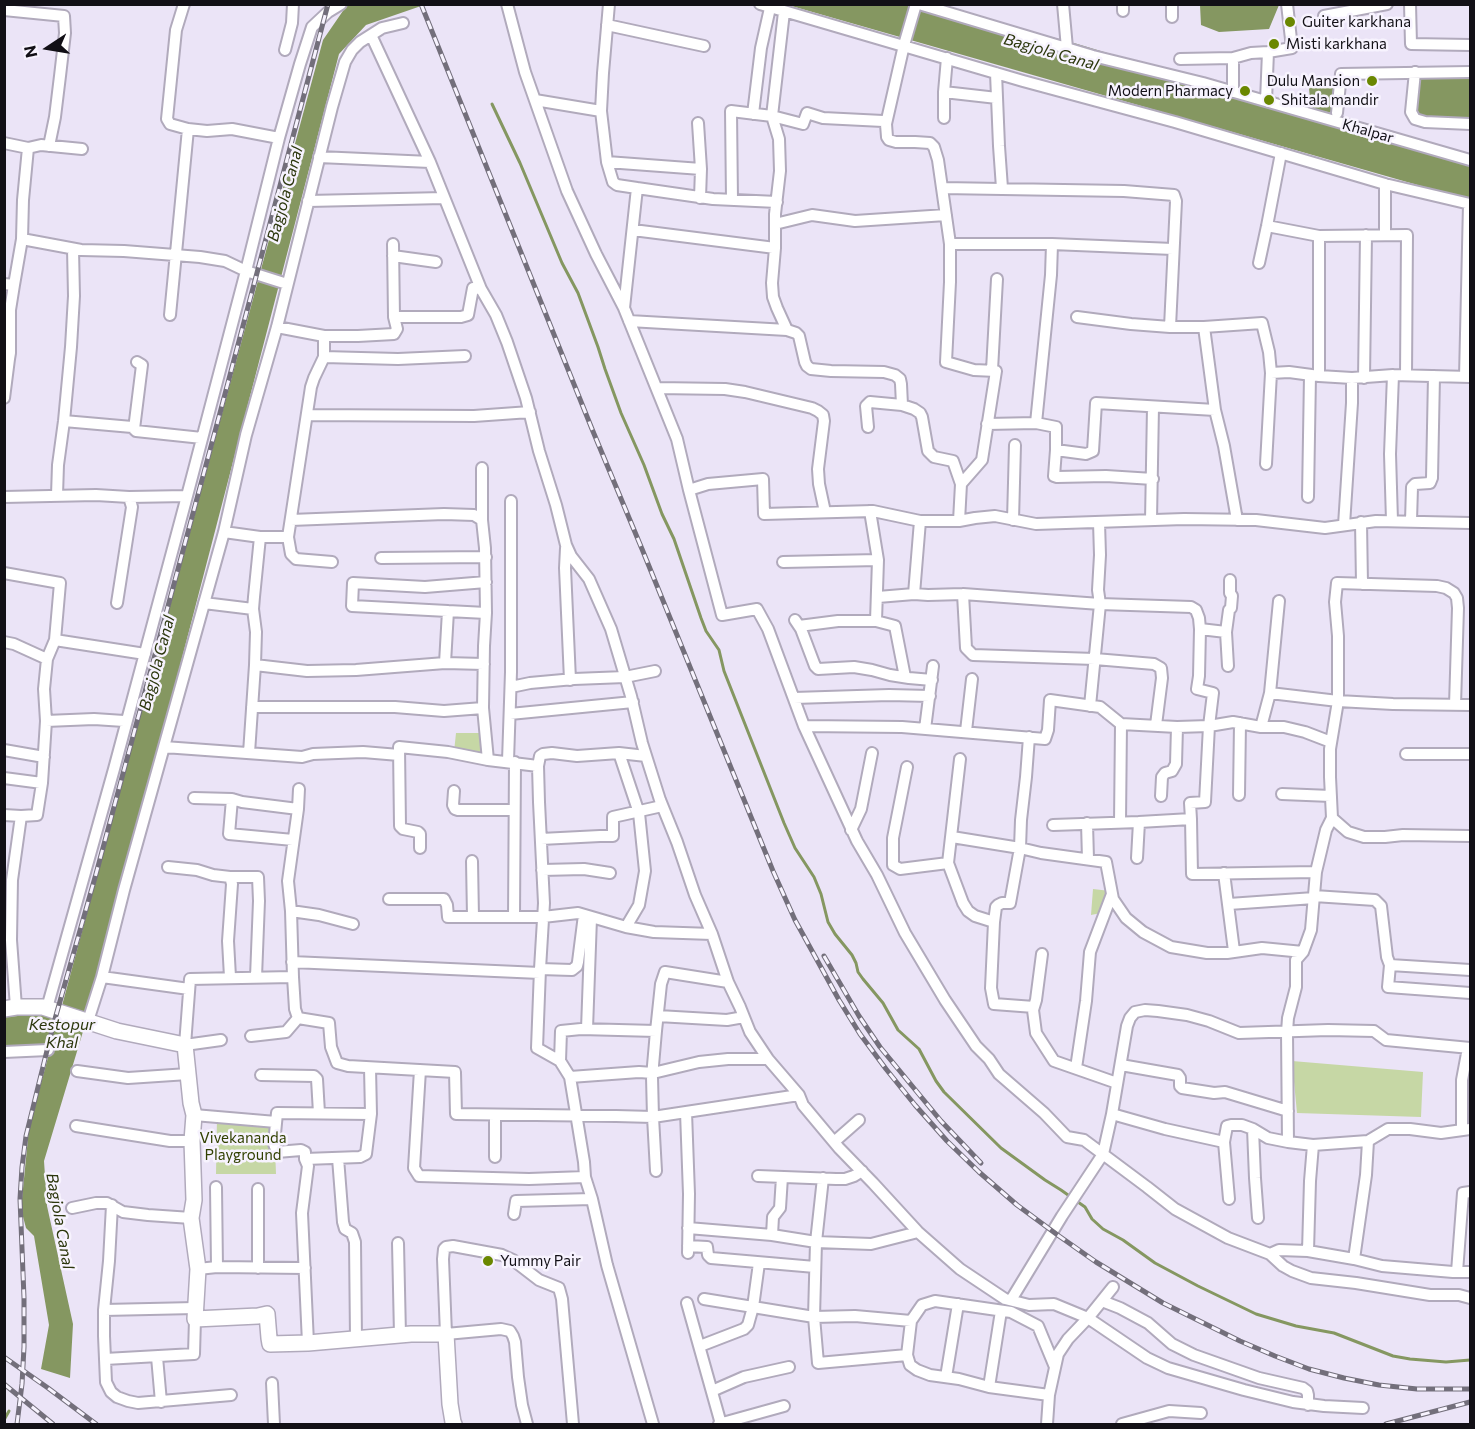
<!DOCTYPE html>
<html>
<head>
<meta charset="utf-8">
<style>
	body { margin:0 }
	#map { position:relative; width:1475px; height:1429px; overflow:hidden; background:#ebe4f7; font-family:Commissioner,sans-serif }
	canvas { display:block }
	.frame { position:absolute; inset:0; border:6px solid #121016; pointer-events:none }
	.north { position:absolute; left:18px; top:18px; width:60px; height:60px; -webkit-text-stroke:4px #f7f3fe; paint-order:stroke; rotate:258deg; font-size:16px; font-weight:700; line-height:24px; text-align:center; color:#121016 }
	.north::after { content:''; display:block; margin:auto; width:21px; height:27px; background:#121016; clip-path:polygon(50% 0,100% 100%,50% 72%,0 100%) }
</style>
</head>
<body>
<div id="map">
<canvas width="1475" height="1429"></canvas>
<div class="frame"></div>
<div class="north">N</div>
</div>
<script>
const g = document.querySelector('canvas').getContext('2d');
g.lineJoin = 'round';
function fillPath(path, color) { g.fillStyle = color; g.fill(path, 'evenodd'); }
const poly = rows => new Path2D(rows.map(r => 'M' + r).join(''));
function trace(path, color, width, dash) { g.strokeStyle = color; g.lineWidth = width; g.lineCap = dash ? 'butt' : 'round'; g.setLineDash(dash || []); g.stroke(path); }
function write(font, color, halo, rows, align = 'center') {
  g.font = font + ' Commissioner,sans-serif'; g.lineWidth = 5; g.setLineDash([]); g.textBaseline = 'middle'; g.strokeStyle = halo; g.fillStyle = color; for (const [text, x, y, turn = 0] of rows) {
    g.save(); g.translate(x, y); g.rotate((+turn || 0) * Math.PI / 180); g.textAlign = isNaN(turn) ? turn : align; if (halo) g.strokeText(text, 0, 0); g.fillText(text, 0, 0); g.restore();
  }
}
const green = poly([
	[456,733,489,733,486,757,454,752],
	[1093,889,1110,891,1116,910,1091,915],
	[1292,1061,1423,1072,1421,1117,1297,1113],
	[217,1117,274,1122,276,1174,216,1174]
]);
const water = poly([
	[347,5,424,5,366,25,339,54,97,985,44,1161,47,1206,73,1324,70,1378,41,1369,49,1325,34,1236,26,1228,21,1209,29,1128,50,1050,5,1051,4,1017,60,1013,323,40],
	[788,5,933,5,1074,43,1470,162,1470,200],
	[1200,5,1200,4,1279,5,1269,29,1219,32,1201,25],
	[1470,76,1470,121,1416,120,1418,79],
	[1338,82,1333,113,1311,109,1309,88]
]);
const stream = poly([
	[492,104,520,163,562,263,578,293,598,347,605,369,621,413,644,465,662,514,674,539,701,618,706,631,719,650,724,671,784,823,795,848,814,877,821,894,828,922,835,934,852,955,856,963,858,972,863,979,883,1003,898,1030,919,1049,936,1081,944,1092,1001,1148,1045,1180,1061,1190,1085,1207,1092,1219,1103,1229,1123,1240,1155,1263,1198,1286,1256,1314,1296,1326,1334,1333,1393,1356,1410,1359,1446,1362,1470,1360],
	[4,1420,9,1411]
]);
const street = poly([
	[184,4,176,30,167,119,170,124,188,129,207,131,232,129,279,138],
	[507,4,525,72,567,191,596,254,624,308,677,439,689,490],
	[609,4,603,73,601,111,607,162,613,182,617,185,637,188,624,308],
	[760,4,1023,81,1175,122,1385,184,1470,204],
	[919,4,1093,56,1203,83,1470,160],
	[1063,4,1067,48],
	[1123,4,1123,11],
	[1410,4,1411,44,1470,45],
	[4,10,64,16,65,33,60,76,55,117,49,146],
	[784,12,772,116,779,139,780,171,775,214,775,248,772,283,773,297,777,308,787,330,796,333,799,336,805,362,807,366,811,369,831,371,884,372,895,375,900,379,901,384,902,405,914,409,920,413,922,417,928,451,934,457,953,461,961,484],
	[1324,16,1387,4],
	[1172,17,1172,4],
	[607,25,704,46],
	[371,35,430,162,481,289,496,315,507,342,526,398,539,451,556,505,566,545,571,556,589,579,611,629,631,696,642,743,660,800,677,842,695,895,712,934,728,982,740,1007,750,1032,768,1059,799,1095,803,1105,839,1148,873,1183,918,1232,960,1269,1005,1299,1029,1305,1054,1304,1088,1318,1068,1339,1058,1354,1049,1395,1047,1424],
	[285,50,292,23,293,4],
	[1233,58,1233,92],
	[1180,59,1233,58,1251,53,1268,52,1292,48,1287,4],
	[1415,72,1411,112,1415,119,1425,122,1470,124],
	[996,73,999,146,1002,188],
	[944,92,997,98],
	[535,100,601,111],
	[1266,101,1268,52],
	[1337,113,1341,74,1470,72],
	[753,114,761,48,770,8],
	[944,118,944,92,947,58],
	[698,123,701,169,700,198],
	[886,124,904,45,916,4],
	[4,143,28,148,41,145,82,149],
	[28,148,23,200,22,239,81,250,124,251,200,257,225,261,246,271,287,284],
	[319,157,430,162],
	[607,162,701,169],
	[1385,184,1385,235],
	[637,188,713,199,777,202],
	[942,188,1124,191,1174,195,1176,201,1170,327],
	[732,200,731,111,772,116,803,124,807,113,823,118,883,121,886,124,887,137,889,140,896,142,915,142,930,143,934,147,938,160,950,244,950,282,946,362,974,370,996,371,982,460,961,484,959,521],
	[308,201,444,198],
	[775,224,812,215,855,221,946,215],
	[1267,226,1319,236,1407,235,1406,375],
	[633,230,775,248],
	[1319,236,1319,376],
	[950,244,1052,244,1173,249],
	[393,256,436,262],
	[1259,263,1267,226,1281,153],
	[4,284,14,285,10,310,10,353,9,359,4,360],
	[14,285,22,239],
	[170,315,188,129],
	[394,317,461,317,468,315,473,288,481,289],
	[1077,317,1131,324,1170,327,1204,327,1262,323,1269,352,1271,373,1266,464],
	[629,321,787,330],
	[277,327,324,336,358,336,394,334,397,329,394,317,393,244],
	[1204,327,1215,410,1224,446,1237,520],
	[324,336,324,357,314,378,311,387,288,537,291,554,296,559,332,562],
	[324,357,398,359,465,356],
	[992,370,997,279],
	[1271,373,1289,372,1319,376,1352,378,1393,375,1470,377],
	[1465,377,1469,204],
	[1364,378,1366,235],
	[657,388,725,389,745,392,812,408,818,411,823,415,824,421,818,469,819,484,825,512],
	[4,398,9,359],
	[308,415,474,416,530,412],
	[64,421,132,427,136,431,202,438],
	[1036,423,1051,275,1052,244],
	[987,424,1036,423,1056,427,1056,450,1086,454,1093,451,1096,403,1215,410],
	[868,427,866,406,870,402,902,405],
	[134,429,142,365,137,362],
	[1056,450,1054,476,1057,477,1106,476,1153,479],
	[482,468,482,520,485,548,486,613,484,646,483,708,488,760],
	[57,495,58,465,64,421,71,347,74,296,73,249],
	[4,497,96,495,129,497,132,507,117,603],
	[129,497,187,496,246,271,279,138,300,64,312,27,328,12,341,4],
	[1308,497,1310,375],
	[870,511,878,560,876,621,895,626,905,677],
	[291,520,444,514,474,515,482,520],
	[1013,520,1015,445],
	[1151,520,1153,407],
	[1392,521,1390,454,1393,375],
	[1411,521,1412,487,1415,484,1430,483,1432,478,1434,376],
	[1361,522,1362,584],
	[1470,523,1376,521,1325,528,1256,520,1184,519,1036,524,995,516,975,518,959,521,920,521,873,511,764,514,763,479,708,484,689,490,722,615,757,609,768,629,804,726,857,841,877,875,905,933,945,1000,976,1046,989,1059,999,1074,1044,1113,1067,1137,1084,1140,1147,1187,1175,1209,1228,1238,1270,1254,1279,1250,1308,1251,1354,1259,1382,1266,1453,1272,1470,1272],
	[1344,525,1352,403,1352,378],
	[224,532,260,537,288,537],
	[566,548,565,568,570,680],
	[381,558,486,557],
	[783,562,878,560],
	[4,573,60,583,55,640,47,659,44,689,46,721,42,783,37,815,21,816,12,880,11,940,16,1007],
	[486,582,425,587,353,583,352,606,486,613],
	[914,594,920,521],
	[963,594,966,648,973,655,1095,659,1154,664,1161,668,1162,678,1156,725],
	[878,597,914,594,928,595,963,594,1100,604,1191,607,1196,610,1199,618,1200,629,1199,676,1197,689,1213,693,1209,726,1205,802,1190,803,1191,819],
	[204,603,253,609],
	[448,611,445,663,484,664],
	[795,620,801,629,815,666,818,669,854,667,872,670,890,675,909,678,932,680],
	[799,626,838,621,876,621],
	[1200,629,1226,632,1228,666],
	[1226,632,1229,610,1231,608,1232,596,1230,593,1230,580],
	[55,640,145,654],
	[4,642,14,644,47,659],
	[255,665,307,671,356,670,445,663],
	[511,687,530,683,574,679,625,677,655,671],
	[1270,693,1338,701,1393,704,1470,705],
	[794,698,889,695,930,696],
	[1090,706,1100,604,1098,590,1100,555,1099,522],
	[252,707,395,707,444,711,483,708],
	[510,714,633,702],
	[46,721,94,719,124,721],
	[804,726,902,727,1045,739,1048,730,1050,700,1100,707,1121,724,1177,727,1209,726,1233,722,1261,727,1284,727,1305,732,1331,742],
	[1261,727,1270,693,1279,601],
	[925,729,933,666],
	[966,731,972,679],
	[1029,737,1026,777,1021,820,1020,848,1041,853,1106,862,1113,899,1126,918,1143,932,1171,947,1207,953,1227,953,1262,948,1303,952],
	[164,747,302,757,313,754,363,752,399,755],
	[4,750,44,757],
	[249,753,255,665,256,632,253,609,254,597,260,537],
	[619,753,639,813,645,871,639,905,626,927],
	[1406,754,1470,754],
	[646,756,619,753,577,756,552,753,543,754,540,756,538,766,539,802,544,903,540,969,537,1048,560,1061,570,1077,584,1162,585,1177,592,1199,607,1265,653,1424],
	[508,761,511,672,511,501],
	[907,767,893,838,893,865,900,869,948,863,963,903,968,911,975,916,994,922,991,988,994,1004,1034,1007],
	[4,778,42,783],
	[454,791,453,805,455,809,458,810,514,810],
	[1282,794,1331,796],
	[1239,795,1240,723],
	[1161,796,1162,777,1165,773,1172,771,1176,764,1177,727],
	[194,798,232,799,229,834,293,840],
	[232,799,242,802,298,809],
	[4,815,21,816],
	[1332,818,1348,832,1364,837,1385,837,1403,835,1470,836],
	[1120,822,1121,724],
	[1139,822,1191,819,1192,874,1316,872],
	[1087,823,1088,859],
	[1053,825,1139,822,1137,858],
	[851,830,861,809,872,753],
	[952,837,1020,848,1010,903,1002,903,998,905,996,907,994,922],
	[541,839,600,836,613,836,613,817,662,806],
	[420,848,420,834,418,832,403,829,400,826,399,747,448,752,488,760,538,766],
	[472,861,473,917],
	[948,863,960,759],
	[168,867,197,870,213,875,230,877],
	[542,870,584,869,610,873],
	[1224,873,1234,951],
	[1314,896,1375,900,1381,906,1387,957,1390,965,1470,970],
	[389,899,444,899,447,905,448,917,543,917,578,913,626,927,654,932,712,934],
	[1229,904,1314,898],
	[291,911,319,915,353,924],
	[514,917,515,762],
	[1042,954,1036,1000,1033,1010,1036,1033,1054,1061,1117,1083],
	[292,962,540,973],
	[1390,965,1388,987,1470,993],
	[540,969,572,970,577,966,578,962,584,915],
	[230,977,228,941,232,884,230,877,258,877,259,901,256,977],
	[293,977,295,1009,298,1018,329,1023,331,1047,337,1063,348,1066,455,1072,456,1114,616,1116,653,1117,686,1112],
	[189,989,102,977,124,890,224,532,246,435,277,327,332,107,345,62,352,50,360,42,382,28,403,23],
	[47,1008,114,769,187,496],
	[658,1016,727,1020,744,1017],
	[88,1021,102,977],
	[587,1029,591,918],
	[656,1031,661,984,665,972,728,982],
	[251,1036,286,1032,298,1018],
	[221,1040,185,1045,190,979,293,977,291,911,288,881,298,809,299,789],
	[4,1052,48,1050],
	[560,1061,561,1031,581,1029,656,1031,652,1077,653,1117,656,1171],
	[1121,1065,1178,1075,1180,1078,1180,1086,1182,1088,1214,1093,1225,1092,1288,1111],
	[1076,1068,1086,1001,1090,952,1112,894],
	[420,1070,414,1168,419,1176,529,1179,585,1177],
	[77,1071,128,1078,188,1074],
	[261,1075,314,1076,317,1079,319,1113],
	[570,1077,639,1072,653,1073,699,1062,728,1059,768,1059],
	[1112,1114,1165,1129,1224,1142,1227,1126,1231,1125,1242,1125,1253,1129,1268,1138,1288,1142],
	[194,1115,276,1122],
	[495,1115,495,1157],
	[76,1126,170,1141,192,1141],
	[1253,1129,1255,1178,1258,1218],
	[1462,1130,1462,1080,1468,1048],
	[1368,1141,1388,1129,1410,1129,1441,1133,1470,1129],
	[834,1142,859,1120],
	[1224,1142,1229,1199],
	[1313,1145,1368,1141,1366,1175,1354,1259],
	[338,1158,343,1222,345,1229,352,1233,355,1242,356,1339],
	[305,1159,360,1157,366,1154,371,1114,370,1068],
	[758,1176,836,1179,845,1179,854,1176,862,1171],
	[823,1178,816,1242,871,1244,918,1232],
	[216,1187,217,1267],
	[112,1205,109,1261,104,1310,104,1336,106,1382,111,1392,117,1397,128,1401,138,1403,231,1395],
	[72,1208,96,1203,107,1203,123,1212,148,1215,191,1218],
	[514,1214,516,1201,592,1199],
	[688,1228,772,1235,816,1242,814,1317,753,1307,748,1325,744,1329,700,1346],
	[772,1235,773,1217,780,1208,782,1177],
	[398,1243,400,1335],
	[688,1246,707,1247,708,1255,711,1258,815,1267],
	[1308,1251,1310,1181,1313,1145,1288,1142,1287,1032,1288,1018,1296,987,1296,960,1303,952,1311,930,1316,872,1326,830,1332,818,1330,777,1330,749,1338,701,1338,636,1335,602,1337,583,1437,586,1446,588,1454,593,1457,598,1458,608,1455,705],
	[688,1253,689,1194,686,1112,799,1095],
	[1270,1254,1283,1266,1292,1271,1311,1278,1356,1283,1430,1295,1459,1295,1470,1298],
	[258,1268,258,1189],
	[198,1269,217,1267,305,1268],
	[1457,1272,1463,1193,1470,1192],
	[1113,1287,1088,1318,1147,1358,1168,1368,1244,1390,1293,1402,1324,1406,1363,1408],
	[704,1299,753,1307,759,1263],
	[1011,1300,1062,1216,1103,1154,1112,1114,1127,1026,1130,1018,1135,1012,1145,1010,1158,1011,1187,1015,1209,1021,1239,1033,1328,1030,1374,1031,1386,1040,1470,1048],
	[1102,1301,1120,1308,1148,1323,1172,1344,1194,1355,1259,1378,1303,1388,1307,1391,1308,1395,1308,1405],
	[687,1303,721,1424],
	[104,1310,195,1308],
	[308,1343,302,1213,308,1166,305,1159,305,1152,301,1150,277,1152,274,1144,277,1113,371,1114],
	[907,1355,818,1363,814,1317,855,1316,911,1321],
	[157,1357,161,1402],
	[105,1359,194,1354,195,1319],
	[946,1377,958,1304],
	[272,1383,274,1424],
	[989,1387,1001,1311],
	[712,1391,744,1377,789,1367],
	[1049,1395,989,1387,959,1379,930,1375,917,1370,910,1365,907,1355,911,1321,922,1305,935,1301,1011,1312,1038,1326,1055,1367],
	[527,1424,522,1405,518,1377,515,1342,513,1336,510,1331,501,1329,446,1334,443,1259,444,1249,446,1247,453,1246,502,1255,513,1260,539,1280,559,1288,562,1299,573,1424],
	[719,1424,784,1406],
	[1122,1424,1169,1411,1201,1413]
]);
const secondary = poly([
	[4,1009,16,1007,43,1007,117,1031,185,1045,191,1103,194,1115,192,1141,194,1200,191,1218,198,1269,195,1319,258,1316,267,1314,269,1338,270,1344,308,1343,411,1334,446,1334,450,1404,453,1422,454,1424]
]);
const rail = poly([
	[421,4,592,429,642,549,773,871,795,920,839,1000,860,1034,886,1069,915,1105,947,1141,979,1172,1017,1205,1059,1236,1096,1262,1163,1303,1240,1341,1275,1356,1309,1369,1344,1378,1379,1385,1417,1389,1470,1389],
	[824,956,859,1016,880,1047,941,1121,981,1163],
	[4,1357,48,1388,96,1424],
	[4,1384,53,1424],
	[17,1424,22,1384,24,1347,24,1298,20,1199,22,1167,26,1136,53,1026,96,874,220,413,328,4],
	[1386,1424,1470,1402]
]);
const markers = [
	[1290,22,6,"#6a8700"],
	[1274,44,6,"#6a8700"],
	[1372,81,6,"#6a8700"],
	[1245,91,6,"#6a8700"],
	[1269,100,6,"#6a8700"],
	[488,1261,6,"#6a8700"]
];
const poiNames = [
	["Guiter karkhana",1302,22],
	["Misti karkhana",1286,44],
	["Dulu Mansion",1360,81,"right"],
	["Modern Pharmacy",1233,91,"right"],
	["Shitala mandir",1281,100],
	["Yummy Pair",500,1261]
];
const streetNames = [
	["Khalpar",1368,131,16]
];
const parkNames = [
	["Vivekananda",243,1138],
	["Playground",243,1155]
];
const waterNames = [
	["Bagjola Canal",1051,52,16],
	["Bagjola Canal",285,194,-75],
	["Bagjola Canal",157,663,-75],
	["Kestopur",62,1025],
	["Khal",62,1043],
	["Bagjola Canal",60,1221,80]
];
fillPath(green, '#c6d7a5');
fillPath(water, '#859761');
trace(stream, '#859761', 3);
trace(street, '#b1aabc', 14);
trace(secondary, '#b1aabc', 18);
trace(street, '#fff', 10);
trace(secondary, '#fff', 15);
trace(rail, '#736f7b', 5);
trace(rail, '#f7f3fe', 3, [9]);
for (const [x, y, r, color] of markers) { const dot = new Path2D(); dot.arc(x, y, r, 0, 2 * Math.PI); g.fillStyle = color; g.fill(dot); trace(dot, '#f7f3fe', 2); }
write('15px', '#121016', '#f7f3fe', poiNames, 'left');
write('15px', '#121016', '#f7f3fe', streetNames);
write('15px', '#314000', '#f7f3fe', parkNames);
write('italic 16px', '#2c370d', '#f7f3fe', waterNames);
</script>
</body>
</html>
